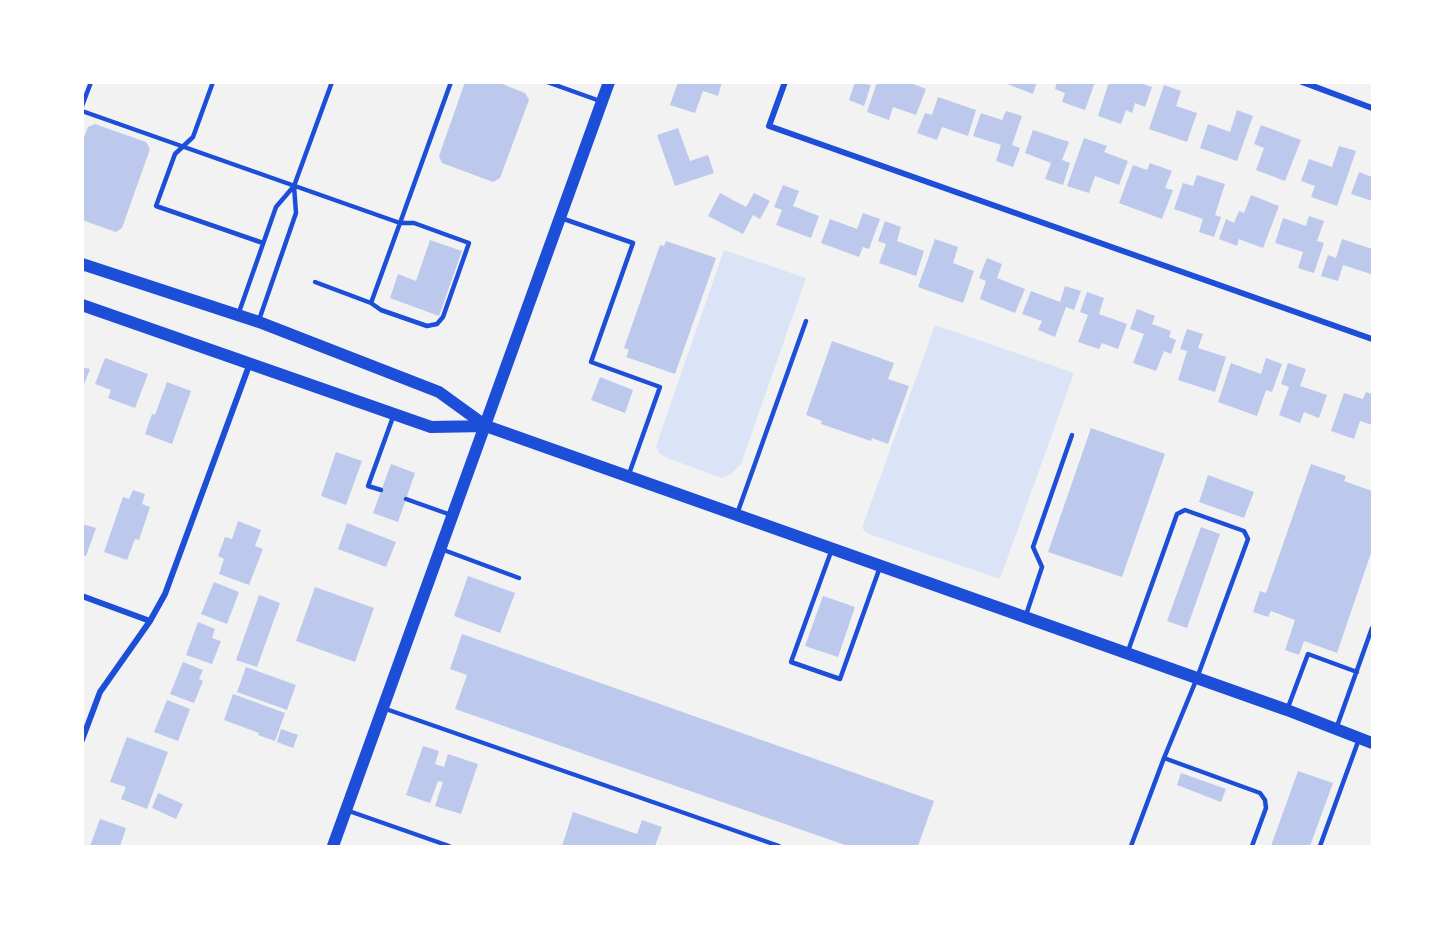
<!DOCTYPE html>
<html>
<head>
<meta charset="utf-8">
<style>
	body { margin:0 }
	#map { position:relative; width:1455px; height:929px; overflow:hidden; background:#f2f2f2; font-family:Rubik,sans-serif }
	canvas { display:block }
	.frame { position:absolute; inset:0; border:84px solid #fff; pointer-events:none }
</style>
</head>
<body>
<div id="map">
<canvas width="1455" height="929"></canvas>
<div class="frame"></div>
</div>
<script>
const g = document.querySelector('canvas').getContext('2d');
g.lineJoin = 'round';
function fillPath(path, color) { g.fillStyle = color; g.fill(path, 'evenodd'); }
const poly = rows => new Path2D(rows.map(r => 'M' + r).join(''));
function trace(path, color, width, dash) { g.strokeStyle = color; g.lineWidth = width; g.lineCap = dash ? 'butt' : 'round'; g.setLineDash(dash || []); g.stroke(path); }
const green = poly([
	[724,250,806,278,741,464,731,474,722,478,667,458,659,453,656,446],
	[935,325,1074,373,1000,579,869,534,862,528]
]);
const building = poly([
	[465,82,497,82,525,93,529,100,500,178,493,182,442,163,439,156],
	[678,82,722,82,718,96,703,91,695,113,670,105],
	[855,82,871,85,864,106,849,100],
	[877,82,908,82,926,89,916,115,893,107,889,120,867,112],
	[1002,82,1037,82,1033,94],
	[1057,82,1095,82,1085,110,1062,102,1065,93,1055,89],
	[1109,82,1137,82,1152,87,1145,107,1135,103,1132,113,1126,110,1121,124,1098,116],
	[1164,85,1181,91,1176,106,1197,113,1187,142,1149,129],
	[938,97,976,110,968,136,942,127,937,140,917,133,925,113,932,115],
	[1237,110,1253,116,1237,161,1200,148,1208,124,1230,132],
	[1006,111,1022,116,1012,145,1020,148,1013,167,996,161,1001,145,973,136,981,113,1002,120],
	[95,124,146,142,150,149,122,228,116,232,82,220,82,142,88,127],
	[1261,125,1301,140,1285,181,1256,170,1264,148,1254,144],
	[678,128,690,161,708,155,714,173,675,186,657,135],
	[1033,130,1069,142,1062,160,1070,163,1063,185,1045,179,1051,163,1025,153],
	[1084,138,1107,146,1104,152,1128,161,1119,185,1095,176,1089,193,1067,186],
	[1339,146,1356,151,1337,206,1311,197,1315,186,1301,181,1309,159,1332,167],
	[1150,163,1172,171,1165,188,1173,190,1162,219,1119,203,1133,165,1147,170],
	[1359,172,1372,177,1372,201,1351,194],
	[1197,175,1225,184,1215,215,1221,217,1214,237,1199,232,1203,219,1174,209,1183,183,1193,186],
	[783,185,799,191,793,206,819,216,811,238,776,225,782,210,774,207],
	[720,193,746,207,754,193,770,201,760,219,753,215,743,234,708,216],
	[1251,195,1279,206,1263,248,1239,239,1237,246,1219,239,1226,219,1234,223,1239,211,1244,213],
	[863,213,880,219,869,249,863,247,859,257,821,243,830,219,857,229],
	[1309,216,1324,221,1317,241,1324,243,1314,273,1298,268,1303,252,1275,243,1283,218,1306,226],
	[885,221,901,227,897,241,924,251,916,276,879,263,886,244,878,241],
	[935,239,958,247,953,263,974,271,963,303,918,287],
	[1342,239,1372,249,1371,274,1343,265,1338,281,1321,276,1328,255,1336,258],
	[430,240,462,251,439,316,390,298,398,274,416,281],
	[666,241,716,258,675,374,626,357,629,350,624,348,660,245,664,246],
	[987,258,1002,264,997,278,1025,289,1015,313,980,299,986,281,979,278],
	[1065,286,1081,291,1074,310,1066,307,1055,337,1038,330,1042,321,1022,314,1031,291,1060,302],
	[1087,292,1104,298,1099,314,1127,324,1118,349,1102,343,1099,349,1078,342,1088,315,1080,312],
	[1137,309,1155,316,1152,324,1171,331,1169,337,1176,340,1171,354,1164,351,1156,371,1133,363,1144,334,1130,329],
	[1187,329,1203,334,1198,348,1226,357,1215,392,1178,380,1187,351,1180,349],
	[832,341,894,363,888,379,909,386,888,444,872,438,871,441,821,424,822,421,806,415],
	[105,358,148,374,135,408,108,398,111,390,95,384],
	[1266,358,1282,364,1272,392,1266,390,1257,416,1218,402,1231,363,1261,374],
	[1288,363,1306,369,1300,386,1327,395,1319,418,1304,412,1300,423,1279,415,1289,387,1281,384],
	[82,367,90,369,83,387,82,387],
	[600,377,633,390,625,413,591,400],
	[167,382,191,391,172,444,145,434,152,414,155,415],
	[1366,392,1372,394,1372,425,1360,421,1354,439,1331,431,1344,393,1363,399],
	[1091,428,1165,454,1122,577,1048,552],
	[336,452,362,461,346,505,321,496],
	[391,464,415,473,398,522,373,513],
	[1311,464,1346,476,1344,481,1372,491,1372,550,1337,653,1304,641,1299,655,1285,650,1295,620,1271,611,1268,617,1253,612,1260,591,1266,593],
	[1208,475,1254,492,1244,518,1199,502],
	[133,490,145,494,142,504,150,507,139,540,135,539,127,560,104,552,123,497,129,499],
	[238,521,261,530,255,546,263,549,249,585,219,574,224,559,218,556,225,537,232,539],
	[347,523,396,542,386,567,338,549],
	[82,524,96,528,86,556,82,555],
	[1201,527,1220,534,1187,628,1167,621],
	[468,576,515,593,500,633,454,616],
	[214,582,239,592,227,624,201,614],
	[315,587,374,608,355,662,296,641],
	[259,595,280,603,257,667,236,660],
	[823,596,855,607,838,657,805,646],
	[198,622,215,629,212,638,221,641,212,664,186,655],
	[462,634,934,801,918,846,848,846,455,709,467,675,450,669],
	[183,662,203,670,199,679,203,681,194,703,170,694],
	[246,667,296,685,287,710,237,692],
	[233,694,285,713,275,741,258,735,259,733,224,720],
	[167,700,190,709,178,741,154,732],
	[281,729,298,735,293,748,277,742],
	[127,737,168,752,147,809,121,799,126,787,110,782],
	[423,746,439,751,435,764,444,767,448,754,478,764,461,814,435,806,443,782,438,781,430,803,406,795],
	[1298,771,1333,783,1310,846,1271,846],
	[1181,773,1226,789,1221,802,1177,785],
	[158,793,183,804,176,819,152,808],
	[573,812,637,834,642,820,662,827,655,846,562,846],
	[100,819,126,828,120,846,90,846]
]);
const service = poly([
	[213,82,193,137,175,154,156,206,263,243],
	[547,82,600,101],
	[82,106,91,82],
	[82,111,400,223,451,82],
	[561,218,633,243,591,362,660,387,629,474],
	[315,282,371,303,381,310,427,326,437,324,443,317,469,243,414,223,400,223,371,303],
	[238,315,276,207,294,186,332,82],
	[259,320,296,213,294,186],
	[381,490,368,486,393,417],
	[406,499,451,515],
	[737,514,806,321],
	[441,549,519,578],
	[832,549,791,662,840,679,880,567],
	[1026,615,1042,567,1033,547,1072,435],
	[1128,651,1177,514,1185,510,1244,531,1248,539,1197,678,1164,758,1131,846],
	[383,708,779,846],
	[1287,710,1308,654,1357,672],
	[1336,729,1372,628],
	[1164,758,1260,793,1265,800,1266,808,1252,846],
	[346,810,449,846],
	[1320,846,1359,739]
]);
const minor = poly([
	[785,82,769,126,1372,339],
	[1302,82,1372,108],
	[82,596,150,621],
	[82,740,100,692,150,621,165,594,250,363]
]);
const secondary = poly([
	[82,264,259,322,439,392,486,426,1287,710,1372,743],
	[82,305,431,427,486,426],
	[333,846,609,82]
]);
fillPath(green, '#dbe4f7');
fillPath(building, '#bdc9ec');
trace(service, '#1d4ed8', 4.5);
trace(minor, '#1d4ed8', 6);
trace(secondary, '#1d4ed8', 12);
</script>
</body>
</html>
